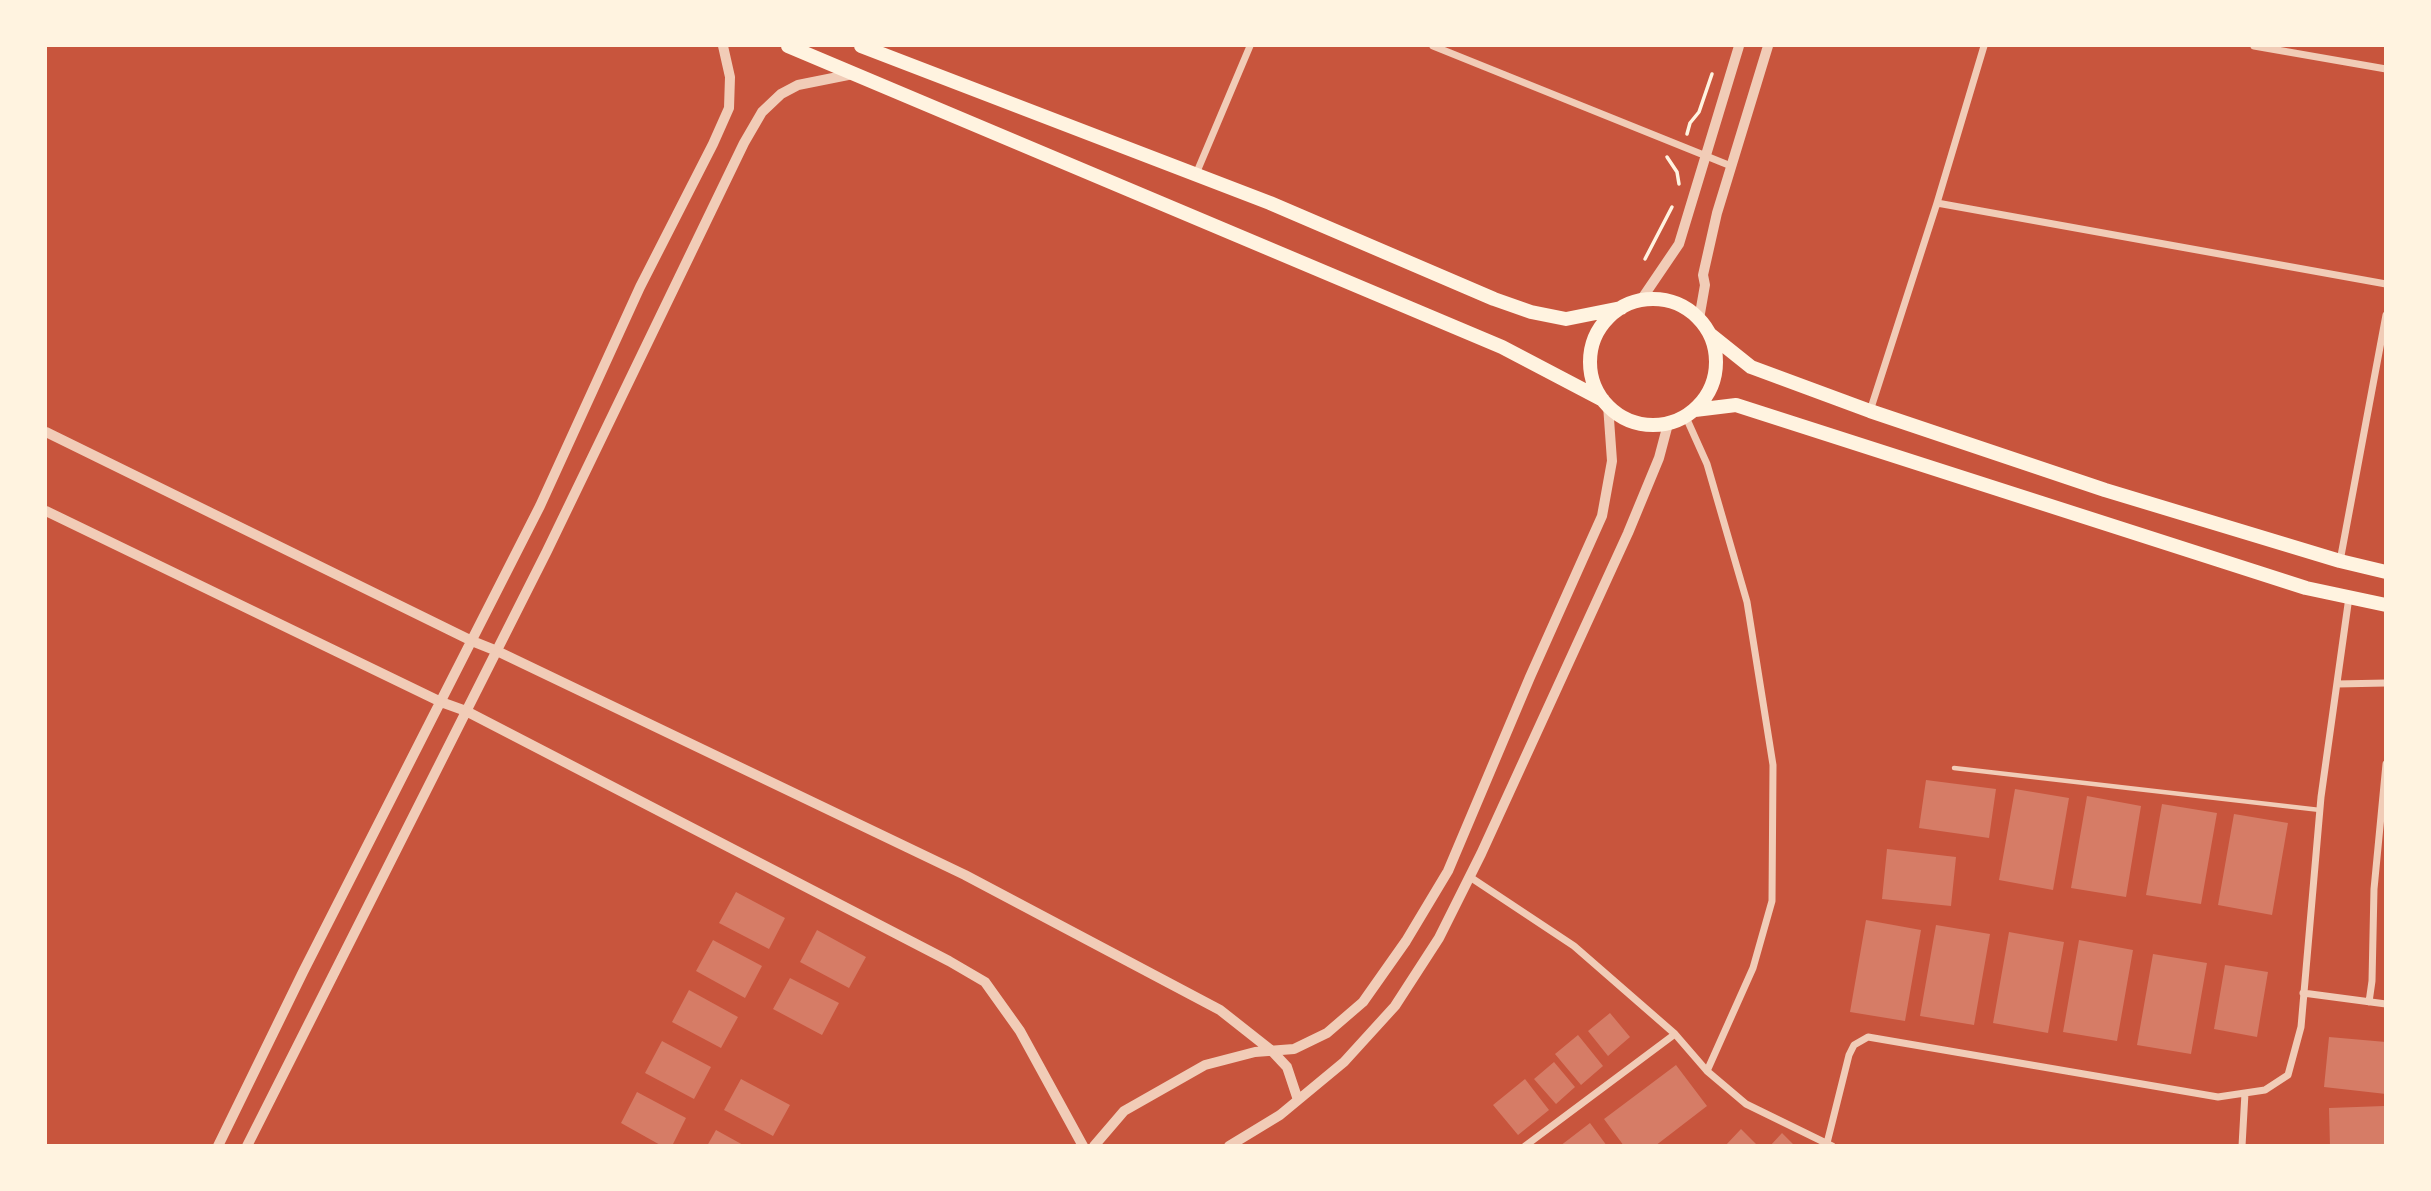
<!DOCTYPE html>
<html>
<head>
<meta charset="utf-8">
<style>
	body { margin:0 }
	#map { position:relative; width:2431px; height:1191px; overflow:hidden; background:#c8553d; font-family:Poppins,sans-serif }
	canvas { display:block }
	.frame { position:absolute; inset:0; border:47px solid #fff3e0; pointer-events:none }
</style>
</head>
<body>
<div id="map">
<canvas width="2431" height="1191"></canvas>
<div class="frame"></div>
</div>
<script>
const g = document.querySelector('canvas').getContext('2d');
g.lineJoin = 'round';
function fillPath(path, color) { g.fillStyle = color; g.fill(path, 'evenodd'); }
const poly = rows => new Path2D(rows.map(r => 'M' + r).join(''));
function trace(path, color, width, dash) { g.strokeStyle = color; g.lineWidth = width; g.lineCap = dash ? 'butt' : 'round'; g.setLineDash(dash || []); g.stroke(path); }
const building = poly([
	[1926,780,1996,789,1989,838,1919,828],
	[2015,789,2069,798,2053,890,1999,880],
	[2087,796,2141,806,2126,897,2071,888],
	[2162,804,2217,813,2201,904,2146,895],
	[2234,814,2288,823,2272,915,2218,905],
	[1887,849,1956,857,1951,906,1882,899],
	[736,892,785,918,769,949,719,923],
	[1866,920,1921,930,1905,1021,1850,1012],
	[1936,925,1990,934,1974,1025,1920,1016],
	[817,930,866,957,849,988,800,962],
	[2009,932,2064,942,2048,1033,1993,1023],
	[713,940,762,966,745,998,696,971],
	[2079,940,2133,950,2117,1041,2063,1032],
	[2153,954,2207,963,2191,1054,2137,1045],
	[2225,965,2268,972,2257,1037,2214,1029],
	[790,978,839,1003,822,1035,773,1009],
	[689,990,738,1017,721,1048,672,1022],
	[1610,1013,1630,1037,1608,1056,1588,1031],
	[1578,1035,1603,1066,1581,1085,1555,1054],
	[2329,1037,2386,1042,2386,1094,2324,1087],
	[662,1041,711,1067,694,1099,645,1073],
	[1554,1062,1575,1087,1556,1104,1534,1079],
	[1676,1065,1707,1106,1655,1146,1624,1146,1604,1119],
	[741,1079,790,1105,773,1136,724,1110],
	[1525,1079,1549,1110,1518,1135,1493,1105],
	[637,1092,686,1118,672,1146,662,1146,621,1123],
	[2384,1106,2385,1146,2330,1146,2329,1108],
	[1590,1123,1607,1146,1560,1146],
	[1741,1129,1758,1146,1725,1146],
	[716,1130,745,1146,707,1146],
	[1782,1133,1795,1146,1770,1146]
]);
const path = poly([
	[1687,134,1690,123,1699,112,1712,74],
	[1667,157,1677,172,1679,184],
	[1645,259,1672,207]
]);
const service = poly([
	[1954,768,2320,810]
]);
const minor = poly([
	[1433,46,1731,166],
	[2254,46,2386,69],
	[1196,174,1250,46],
	[1937,203,2386,284],
	[1870,411,1937,203,1984,46],
	[1685,415,1707,464,1747,602,1773,765,1772,901,1753,968,1707,1071],
	[2340,561,2386,315],
	[2337,684,2386,683],
	[1470,877,1574,946,1675,1034,1707,1071,1746,1104,1832,1146],
	[2303,993,2386,1004],
	[2369,1002,2372,981,2374,889,2386,764],
	[1827,1143,1849,1055,1854,1045,1868,1037,2218,1097,2265,1090,2288,1075,2301,1027,2321,797,2349,597],
	[1525,1146,1675,1034],
	[2242,1146,2245,1093]
]);
const tertiary = poly([
	[1641,300,1679,244,1739,46],
	[1699,319,1705,285,1703,275,1717,213,1768,46],
	[46,432,472,641,497,651,965,875,1220,1010,1272,1051,1287,1067,1298,1100],
	[46,511,441,702,466,711,949,961,985,982,1020,1031,1083,1146],
	[218,1146,303,972,540,506,640,287,713,144,729,108,730,77,723,46],
	[247,1146,547,551,744,143,762,112,781,94,798,85,853,74],
	[1094,1146,1124,1111,1205,1065,1255,1052,1294,1049,1327,1033,1363,1002,1406,941,1448,871,1530,677,1602,516,1612,461,1608,405],
	[1229,1146,1280,1115,1344,1062,1395,1006,1439,938,1481,854,1628,533,1659,458,1668,424]
]);
const primary = poly([
	[788,46,1502,347,1603,400],
	[861,46,1270,203,1494,299,1531,312,1566,319,1621,308],
	'1590 362a63 63 0 1 1 126 0a63 63 0 1 1-126 0Z',
	[1711,335,1751,367,1870,411,2105,490,2340,561,2386,572],
	[1695,410,1736,405,2306,588,2386,605]
]);
fillPath(building, '#d67c66');
trace(path, '#fff3e0', 3.5);
trace(service, '#f1ccb7', 4.5);
trace(minor, '#f1ccb7', 7);
trace(tertiary, '#f1ccb7', 10);
trace(primary, '#fff3e0', 14);
</script>
</body>
</html>
